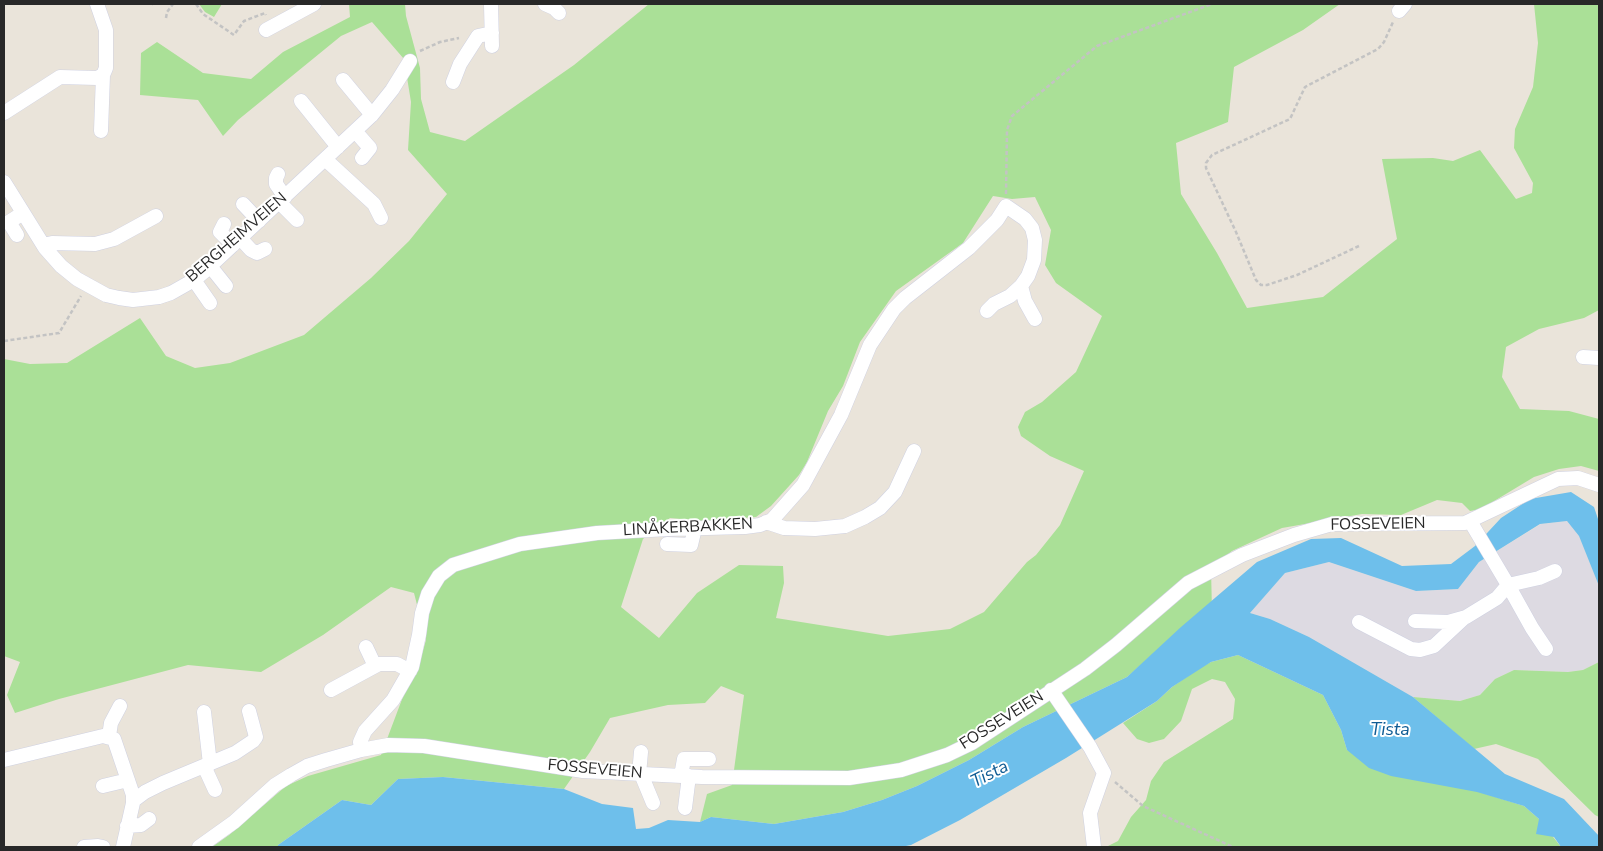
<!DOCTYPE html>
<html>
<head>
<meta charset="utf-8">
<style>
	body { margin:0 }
	#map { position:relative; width:1603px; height:851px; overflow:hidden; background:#eae4da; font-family:"Nunito Sans",sans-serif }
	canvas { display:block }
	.frame { position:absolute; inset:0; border:5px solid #282828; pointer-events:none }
</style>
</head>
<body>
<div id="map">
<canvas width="1603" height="851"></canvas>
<div class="frame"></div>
</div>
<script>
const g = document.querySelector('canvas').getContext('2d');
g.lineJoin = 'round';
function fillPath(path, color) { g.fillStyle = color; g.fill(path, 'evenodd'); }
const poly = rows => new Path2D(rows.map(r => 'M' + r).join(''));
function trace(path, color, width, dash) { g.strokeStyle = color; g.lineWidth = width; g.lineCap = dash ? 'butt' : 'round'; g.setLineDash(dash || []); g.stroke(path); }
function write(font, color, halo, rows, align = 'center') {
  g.font = font + ' "Nunito Sans",sans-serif'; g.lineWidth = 4; g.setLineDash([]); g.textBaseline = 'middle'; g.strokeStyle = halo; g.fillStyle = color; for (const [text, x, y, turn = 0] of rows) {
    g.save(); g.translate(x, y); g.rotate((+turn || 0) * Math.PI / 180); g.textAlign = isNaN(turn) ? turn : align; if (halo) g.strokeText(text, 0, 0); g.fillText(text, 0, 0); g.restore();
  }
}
const industrial = poly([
	[1567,521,1579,536,1599,586,1599,662,1583,670,1568,672,1514,670,1495,679,1480,695,1460,701,1413,697,1309,637,1270,619,1250,613,1285,573,1329,562,1416,591,1458,589,1479,562,1541,524]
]);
const green = poly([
	[199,4,222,4,214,17,205,12],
	[349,4,405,4,406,16,420,68,421,99,430,132,465,141,574,65,649,4,1340,4,1303,30,1234,67,1228,122,1176,143,1181,194,1217,253,1247,308,1323,297,1397,239,1382,159,1433,158,1453,161,1480,150,1516,199,1532,193,1533,183,1514,148,1515,129,1533,87,1538,43,1534,4,1599,4,1599,310,1584,318,1539,329,1506,347,1502,377,1520,409,1569,411,1599,419,1599,471,1581,466,1559,469,1534,477,1481,509,1470,511,1462,503,1437,500,1401,515,1362,514,1282,528,1232,551,1211,568,1212,612,1151,656,1127,677,1023,727,969,760,917,786,882,800,843,812,774,824,711,817,700,822,707,794,732,785,744,695,721,686,705,703,668,705,610,718,590,752,564,789,443,777,398,779,371,805,342,800,278,845,278,847,212,847,229,835,286,786,308,776,381,755,404,694,418,667,426,640,414,593,391,587,323,635,261,672,188,665,59,699,15,713,7,695,20,662,4,656,4,359,30,364,67,363,140,318,166,356,195,368,230,363,304,335,371,278,409,241,447,194,408,150,411,102,404,59,372,22,341,36,238,120,223,136,198,100,140,95,141,53,157,42,203,73,251,79,283,52,350,17],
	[993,196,1012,199,1035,197,1051,230,1045,265,1056,283,1102,316,1076,372,1042,402,1025,412,1018,427,1021,436,1050,456,1084,471,1060,525,1036,555,1027,562,984,612,950,629,888,636,776,618,784,583,783,566,739,565,697,593,659,638,621,607,643,539,670,518,705,521,756,517,771,506,799,475,807,462,828,411,843,386,860,342,896,291,963,243],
	[1238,655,1323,695,1341,730,1347,750,1524,806,1539,819,1561,847,1106,847,1118,841,1131,817,1146,800,1151,781,1164,762,1233,719,1235,699,1225,682,1212,679,1192,689,1181,721,1164,739,1149,743,1137,739,1123,723,1157,701,1172,687,1201,667,1211,662],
	[1599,662,1599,817,1595,815,1538,759,1496,744,1474,749,1413,697,1460,701,1480,695,1495,679,1514,670,1568,672,1583,670]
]);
const water = poly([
	[1571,492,1594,507,1599,522,1599,586,1579,536,1567,521,1540,524,1479,562,1458,589,1416,591,1329,562,1285,573,1250,613,1270,619,1309,637,1413,697,1505,774,1564,799,1599,836,1599,847,1561,847,1554,837,1536,834,1539,819,1524,806,1477,792,1391,776,1369,768,1347,750,1341,730,1323,695,1238,655,1211,662,1172,687,1157,701,1066,758,960,820,911,845,901,847,278,847,278,845,342,800,371,805,398,779,443,777,564,789,602,804,633,808,636,829,649,828,668,820,700,822,711,817,774,824,843,812,882,800,917,786,969,760,1023,727,1127,677,1181,627,1257,562,1311,539,1341,538,1402,566,1451,564,1475,546,1501,518,1530,499]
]);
const path = poly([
	[152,4,153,4],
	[196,4,203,14,234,35,244,21,265,13,266,15],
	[166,18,167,12,173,4],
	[420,51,440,42,459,38],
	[1006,194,1007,130,1012,116,1097,46,1212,4],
	[1359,246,1297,275,1267,285,1261,285,1256,280,1236,232,1206,168,1206,163,1212,155,1290,119,1305,87,1378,49,1384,42,1393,22],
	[4,341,59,333,81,296],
	[1115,782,1143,806,1233,847]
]);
const minor = poly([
	[491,4,492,46],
	[545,4,554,8,559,13],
	[1399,11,1405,4],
	[266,30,314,4],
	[343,80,372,115],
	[453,82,460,64,478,36,492,33],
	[301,101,338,147],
	[4,113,60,77,97,78,103,75,106,68,106,30,97,4],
	[101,131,103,75],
	[355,131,370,148,362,158],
	[325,159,374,204,381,218],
	[278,174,276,178,276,184,285,197],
	[4,182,45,248,61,266,77,279,106,295,119,298,133,300,159,297,171,293,194,280,206,270,372,115,392,90,410,61],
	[279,202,297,220],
	[243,204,259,221],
	[224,224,220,232,233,245],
	[17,235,9,222,23,213],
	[240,238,251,250,257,253,265,249],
	[43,245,52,243,95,244,114,239,156,216],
	[210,266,226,286],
	[194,280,210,303],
	[1021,286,1025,301,1035,319],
	[1583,357,1599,358],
	[766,522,784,528,815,529,845,526,865,517,880,508,895,492,914,451],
	[667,544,691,545,695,528],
	[1415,621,1448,622,1466,617,1497,598,1508,585,1470,521],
	[1359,622,1411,649,1420,650,1434,646,1463,619],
	[366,647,375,666],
	[1546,649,1532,628,1508,585,1539,578,1555,571],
	[331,690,379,664,397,664,410,671],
	[1051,690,1090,747,1104,773,1090,813,1094,847],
	[204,712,210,764],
	[109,736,111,723,120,706],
	[361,750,360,742,365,731,393,700,412,667,419,635,422,613,428,594,439,576,453,565,520,544,597,533,668,529,745,527,760,525,772,520,803,485,841,415,870,345,894,309,905,298,969,248,997,220,1006,206,1025,219,1032,228,1035,240,1034,260,1028,276,1021,286,1010,296,994,304,987,311],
	[4,760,103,736,114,739,133,795,133,803,123,847],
	[204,766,215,790],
	[639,774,641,752],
	[641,774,653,803],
	[681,776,684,759,709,759],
	[103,786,128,780],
	[133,801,145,792,163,783,235,753,253,741,256,737,249,711],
	[685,808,689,776],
	[127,826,141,825,149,819],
	[84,847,98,846,103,847],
	[199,847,234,822,275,785,291,775,307,766,326,760,361,750,388,745,424,746,583,771,702,777,849,778,901,770,947,755,972,743,1085,669,1116,645,1188,583,1242,555,1294,535,1332,524,1465,523,1558,479,1578,478,1599,485]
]);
const streetNames = [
	["BERGHEIMVEIEN",237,238,-41],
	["FOSSEVEIEN",1378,525,-1],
	["LINÅKERBAKKEN",688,528,-3],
	["FOSSEVEIEN",1002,721,-32],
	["FOSSEVEIEN",595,770,5]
];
const waterNames = [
	["Tista",1390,731],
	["Tista",990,775,-27]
];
fillPath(industrial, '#dddae2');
fillPath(green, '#aae097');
fillPath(water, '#6ebfeb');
trace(minor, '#cfd1e1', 15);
trace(path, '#c3c3c3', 2.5, [4, 2.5]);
trace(minor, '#fff', 14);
write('16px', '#282828', '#fff', streetNames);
write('italic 18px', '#105c94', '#fff', waterNames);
</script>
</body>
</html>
